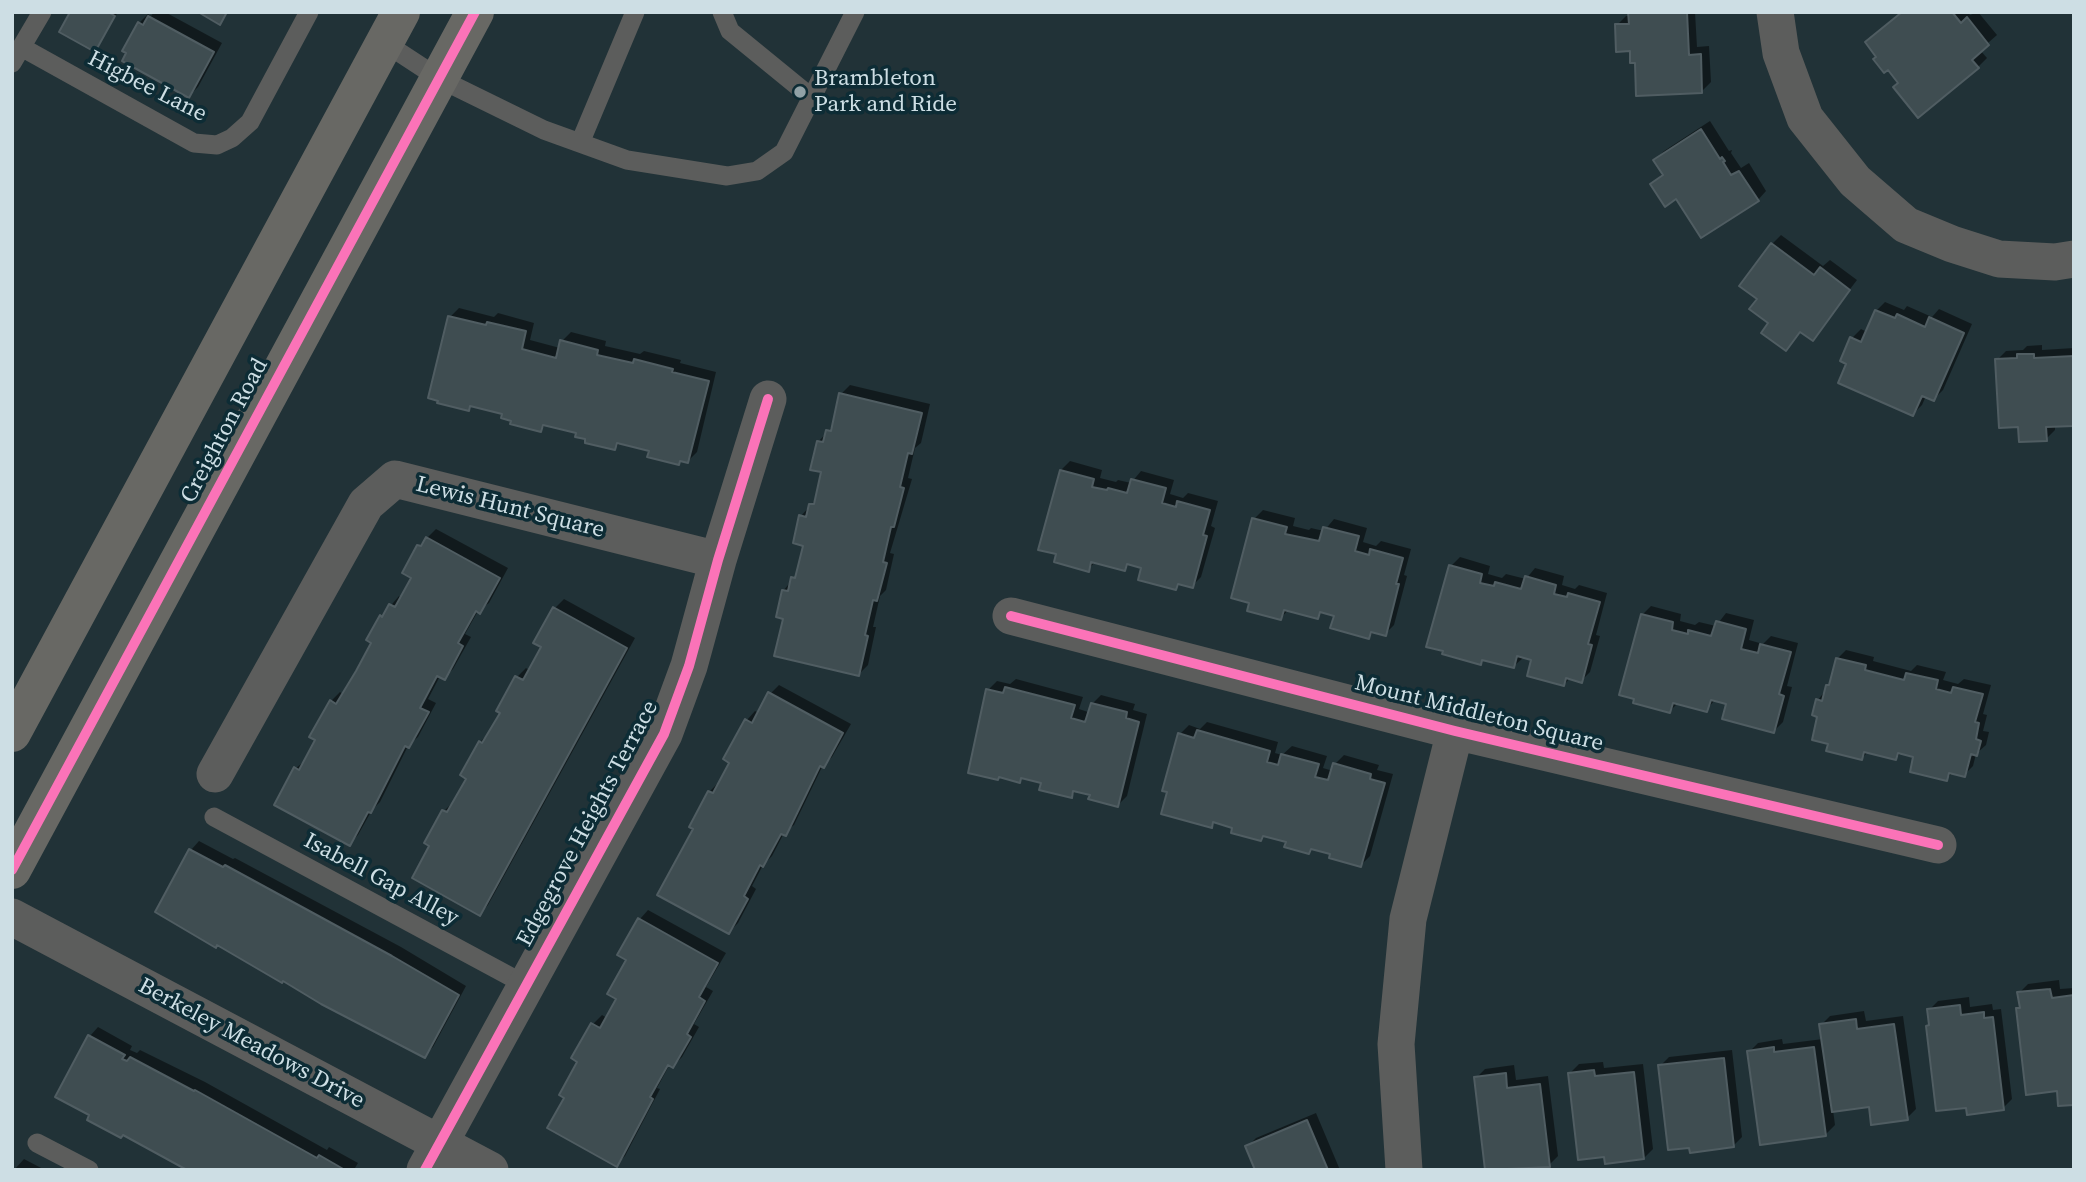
<!DOCTYPE html>
<html>
<head>
<meta charset="utf-8">
<style>
	body { margin:0 }
	#map { position:relative; width:2086px; height:1182px; overflow:hidden; background:#213237; font-family:"Source Serif 4",serif }
	canvas { display:block }
	.frame { position:absolute; inset:0; border:14px solid #cddee4; pointer-events:none }
</style>
</head>
<body>
<div id="map">
<canvas width="2086" height="1182"></canvas>
<div class="frame"></div>
</div>
<script>
const g = document.querySelector('canvas').getContext('2d');
g.lineJoin = 'round';
function fillPath(path, color) { g.fillStyle = color; g.fill(path, 'evenodd'); }
const poly = rows => new Path2D(rows.map(r => 'M' + r).join(''));
function trace(path, color, width, dash) { g.strokeStyle = color; g.lineWidth = width; g.lineCap = dash ? 'butt' : 'round'; g.setLineDash(dash || []); g.stroke(path); }
function write(font, color, halo, rows, align = 'center') {
  g.font = font + ' "Source Serif 4",serif'; g.lineWidth = 7; g.setLineDash([]); g.textBaseline = 'middle'; g.strokeStyle = halo; g.fillStyle = color; for (const [text, x, y, turn = 0] of rows) {
    g.save(); g.translate(x, y); g.rotate((+turn || 0) * Math.PI / 180); g.textAlign = isNaN(turn) ? turn : align; if (halo) g.strokeText(text, 0, 0); g.fillText(text, 0, 0); g.restore();
  }
}
const shadow = poly([
	[72,12,118,12,95,50],
	[154,12,165,12,222,43,198,87,189,96,139,23,148,14,151,16],
	[1630,12,1695,12,1697,47,1709,46,1711,82,1702,91,1637,61,1617,25,1626,16,1630,16],
	[1903,12,1968,12,1970,15,1978,12,1997,35,1980,50,1987,58,1978,67,1900,82],
	[1710,121,1729,151,1732,150,1731,153,1741,168,1749,163,1766,191,1758,200,1677,197,1652,184,1663,173,1655,160,1664,151],
	[1781,235,1823,266,1830,260,1857,280,1812,339,1801,331,1786,349,1770,322,1772,244],
	[1885,302,1904,310,1907,306,1932,317,1939,309,1972,324,1943,390,1934,399,1926,396,1922,405,1913,414,1848,364,1852,338,1861,329,1867,332,1876,311],
	[459,308,494,317,498,313,534,323,530,340,560,348,562,341,571,332,606,341,605,346,640,354,644,351,681,360,680,363,716,372,697,452,688,461,682,459,678,463,651,450,621,442,615,448,588,438,578,432,546,424,541,430,504,413,473,405,468,409,450,317],
	[2042,345,2042,350,2074,348,2074,424,2055,425,2055,430,2046,439,2020,425,1997,360,2006,351,2023,350,2027,346],
	[850,385,930,404,921,443,915,448,908,478,912,479,890,553,894,554,886,590,880,596,873,627,876,627,868,665,859,674,786,617,783,591,799,572,805,545,801,516,817,498,823,471,818,442,834,425,841,394],
	[1070,461,1102,470,1100,478,1116,482,1118,480,1131,483,1141,471,1174,480,1170,494,1183,498,1188,493,1218,501,1211,526,1215,528,1201,577,1192,586,1181,583,1176,588,1143,567,1130,563,1125,569,1096,561,1088,570,1061,470],
	[1263,510,1295,518,1293,526,1309,530,1311,528,1324,531,1334,519,1367,528,1363,542,1376,546,1381,541,1411,549,1404,575,1407,576,1394,625,1385,634,1374,631,1369,637,1336,615,1323,611,1317,617,1289,609,1281,618,1254,519],
	[436,529,508,568,489,603,478,611,465,634,471,637,453,669,444,678,440,676,428,699,436,703,418,737,408,746,380,802,372,810,358,835,349,844,276,804,296,768,306,760,318,740,331,701,340,692,344,695,374,643,381,617,399,596,402,598,413,578,419,546],
	[1460,557,1490,566,1488,574,1502,578,1506,574,1526,579,1535,568,1564,576,1562,585,1575,589,1579,585,1607,593,1596,635,1600,636,1590,672,1581,681,1570,678,1564,685,1534,658,1523,658,1514,666,1485,659,1480,663,1451,566],
	[564,599,635,638,488,905,480,914,432,846,444,811,453,802,454,803,468,778,480,742,489,733,502,712,517,677,526,668,530,671,544,647,536,643,555,608],
	[1651,606,1681,614,1680,621,1695,625,1699,622,1716,626,1726,613,1754,620,1749,640,1763,644,1771,636,1798,643,1787,686,1792,687,1783,722,1774,731,1728,703,1716,699,1706,710,1678,703,1670,711,1642,615],
	[1846,650,1874,657,1873,661,1911,671,1917,665,1946,672,1943,680,1958,684,1964,679,1991,685,1983,714,1987,715,1983,731,1989,732,1986,745,1976,754,1973,766,1964,775,1953,772,1946,780,1916,756,1902,752,1896,758,1869,751,1862,758,1830,743,1820,715,1818,700,1832,682,1837,659],
	[1016,679,1083,697,1079,709,1088,712,1092,704,1101,695,1135,704,1133,710,1147,714,1127,796,1118,805,1077,790,1071,796,1043,782,1024,776,1019,781,1000,776,998,779,988,690,997,681,1010,684],
	[779,685,851,724,832,757,822,767,794,825,784,833,772,856,763,865,752,886,756,889,738,923,729,932,695,828,709,792,718,783,720,784,732,762,725,759,747,720,755,711,759,713,770,694],
	[1207,722,1278,742,1275,753,1282,755,1292,746,1327,756,1323,768,1333,771,1335,764,1344,755,1379,765,1377,770,1393,774,1370,856,1361,865,1313,848,1308,852,1288,841,1265,835,1261,839,1235,826,1216,821,1211,826,1180,734,1189,725,1200,729],
	[199,841,233,859,235,858,401,947,466,986,433,1047,424,1056,191,850],
	[648,910,726,953,706,987,713,991,694,1024,699,1027,682,1057,673,1066,670,1064,657,1088,660,1089,625,1156,616,1165,566,1097,579,1061,573,1058,593,1024,602,1015,607,1018,618,998,628,959,619,954,640,919],
	[2059,980,2060,989,2074,988,2074,1103,2058,1089,2017,1009,2021,1005,2019,993,2028,984],
	[1969,997,1970,1007,1992,1004,1993,1010,2001,1009,2012,1099,2003,1108,1928,1026,1930,1024,1929,1010,1938,1001],
	[1864,1011,1866,1021,1903,1016,1916,1109,1907,1118,1870,1105,1833,1110,1835,1125,1826,1134,1749,1052,1758,1043,1782,1039,1783,1044,1823,1039,1821,1025,1830,1016],
	[98,1027,132,1046,130,1050,137,1053,140,1050,205,1082,327,1150,329,1147,358,1163,355,1168,359,1170,190,1170,90,1036],
	[1732,1050,1742,1137,1733,1146,1660,1066,1669,1057],
	[1603,1062,1604,1068,1643,1064,1653,1149,1644,1158,1570,1073,1579,1064],
	[1514,1065,1516,1080,1548,1076,1558,1156,1549,1165,1518,1170,1487,1170,1476,1078,1485,1069],
	[1316,1113,1340,1170,1256,1170,1247,1147,1256,1138],
	[24,1159,45,1170,14,1170]
]);
const building = poly([
	[70,12,108,12,115,16,95,52,59,32,70,12],
	[198,12,227,12,220,25,198,12],
	[1628,12,1687,12,1689,55,1701,54,1702,93,1636,96,1635,63,1630,63,1630,51,1616,52,1615,24,1629,24,1628,12],
	[1902,12,1952,12,1961,23,1967,17,1989,45,1972,60,1979,68,1918,118,1893,87,1898,83,1888,70,1884,73,1873,59,1876,57,1865,42,1902,12],
	[148,16,214,52,189,98,122,61,126,53,122,51,138,22,143,25,148,16],
	[1701,129,1720,159,1722,157,1725,161,1723,162,1731,175,1739,171,1759,201,1701,238,1676,199,1665,207,1650,184,1663,175,1653,160,1701,129],
	[1771,243,1814,275,1820,267,1850,290,1813,341,1800,332,1786,351,1761,333,1768,323,1749,309,1757,299,1739,286,1771,243],
	[1875,310,1895,318,1897,314,1925,327,1929,317,1964,333,1934,401,1922,396,1913,416,1838,383,1846,364,1840,361,1850,337,1861,342,1875,310],
	[448,316,486,325,487,322,526,331,522,349,556,358,560,340,598,350,597,355,633,363,634,359,673,369,672,372,709,381,688,463,680,461,679,465,647,457,649,451,617,443,615,450,585,443,585,439,575,437,576,433,543,425,541,432,510,424,511,421,501,418,502,414,470,406,469,411,437,403,438,401,428,398,448,316],
	[2017,354,2034,354,2034,358,2074,356,2074,426,2046,427,2047,441,2019,442,2018,427,1999,428,1995,359,2017,358,2017,354],
	[839,393,922,413,912,454,908,453,900,487,904,488,894,527,891,527,883,562,887,563,877,601,873,600,865,635,868,636,859,676,774,656,783,619,776,617,782,590,788,591,791,577,795,578,803,546,793,543,799,515,806,517,809,504,814,504,821,472,810,470,817,441,823,442,826,430,831,431,839,393],
	[1060,470,1094,479,1092,487,1107,490,1108,488,1127,493,1131,479,1166,488,1162,503,1176,507,1177,501,1210,510,1203,535,1207,536,1193,588,1178,584,1176,590,1138,580,1141,568,1127,564,1125,571,1091,562,1089,572,1054,562,1056,554,1038,550,1060,470],
	[1252,518,1287,527,1285,534,1319,541,1323,527,1359,536,1355,551,1369,555,1370,549,1403,558,1396,584,1399,584,1386,636,1371,632,1369,639,1330,628,1334,616,1320,612,1318,619,1284,610,1281,620,1247,611,1249,603,1231,598,1252,518],
	[426,537,500,578,480,614,476,611,458,643,463,646,445,680,437,676,420,708,429,712,409,748,405,746,371,813,368,812,350,846,274,805,294,767,299,770,315,740,309,737,330,700,336,704,356,671,371,643,366,640,380,615,382,617,389,604,395,607,411,578,402,573,417,545,421,546,426,537],
	[1449,565,1482,574,1480,583,1494,586,1495,582,1521,589,1525,576,1556,585,1554,594,1567,597,1568,593,1600,602,1588,644,1592,645,1582,683,1566,678,1564,686,1527,676,1531,660,1517,656,1514,668,1482,660,1481,665,1442,654,1443,651,1426,647,1449,565],
	[553,607,627,648,480,916,412,878,429,846,424,843,442,810,447,812,466,779,460,775,479,741,482,743,500,713,496,711,515,676,523,680,541,647,533,643,553,607],
	[1641,614,1673,622,1672,630,1688,634,1688,630,1711,636,1716,621,1746,629,1741,649,1758,653,1760,644,1791,652,1779,694,1784,696,1774,733,1722,719,1726,704,1711,700,1707,712,1673,703,1670,713,1633,703,1634,699,1619,695,1641,614],
	[1836,658,1866,665,1865,670,1904,680,1906,673,1938,680,1936,689,1951,693,1953,687,1983,694,1975,722,1979,723,1976,739,1981,741,1977,756,1971,754,1965,777,1949,773,1947,781,1910,772,1913,757,1898,753,1896,760,1864,752,1862,760,1826,751,1828,744,1812,740,1817,717,1812,715,1816,699,1822,701,1826,685,1829,685,1836,658],
	[1005,687,1075,705,1071,718,1085,722,1091,703,1127,712,1126,718,1139,722,1118,807,1088,799,1090,795,1073,791,1072,798,1039,790,1041,783,1021,778,1020,783,999,777,998,780,968,773,986,689,1003,693,1005,687],
	[768,692,843,733,824,768,820,766,786,836,781,834,763,867,760,865,744,896,748,899,729,934,657,895,693,829,689,827,708,791,713,793,729,763,723,759,745,719,752,723,768,692],
	[1197,730,1270,751,1267,762,1278,765,1281,754,1319,764,1315,777,1328,780,1333,763,1371,774,1370,779,1385,783,1361,867,1329,858,1330,854,1311,849,1309,854,1284,847,1286,842,1263,836,1261,841,1231,833,1232,828,1213,822,1212,828,1161,814,1167,792,1162,791,1178,733,1194,738,1197,730],
	[189,849,223,867,225,865,392,956,459,995,425,1058,321,1004,283,981,282,983,217,945,216,948,155,912,189,849],
	[638,918,718,963,699,997,705,1001,687,1034,691,1037,673,1068,668,1065,650,1097,653,1099,617,1167,547,1128,564,1098,559,1095,577,1062,571,1058,591,1023,600,1028,616,999,607,994,626,960,617,955,638,918],
	[2050,989,2052,998,2074,995,2074,1105,2058,1106,2057,1091,2026,1095,2016,1008,2020,1008,2017,992,2050,989],
	[1960,1005,1961,1015,1984,1012,1984,1018,1993,1017,2004,1110,1967,1115,1966,1108,1936,1111,1926,1026,1929,1025,1927,1009,1960,1005],
	[1856,1019,1857,1029,1894,1024,1908,1120,1871,1125,1869,1107,1832,1112,1819,1024,1856,1019],
	[88,1035,125,1055,122,1059,127,1061,130,1057,194,1091,195,1090,317,1158,319,1155,345,1170,187,1170,123,1135,121,1138,87,1120,89,1115,55,1097,88,1035],
	[1774,1047,1774,1052,1814,1047,1826,1136,1760,1145,1747,1051,1774,1047],
	[1724,1058,1734,1147,1690,1153,1689,1148,1668,1150,1658,1065,1724,1058],
	[1594,1070,1595,1076,1634,1072,1644,1159,1605,1164,1604,1157,1578,1160,1568,1073,1594,1070],
	[1506,1073,1507,1088,1540,1084,1550,1167,1485,1170,1474,1077,1506,1073],
	[1307,1120,1328,1170,1255,1170,1245,1146,1307,1120]
]);
const lane = poly([
	[722,12,730,31,812,98],
	[385,43,440,79,544,130,627,160,727,176,757,171,784,152,855,12],
	[23,48,194,143,217,145,232,138,250,122,309,12],
	[12,63,42,12],
	[580,143,635,12],
	[214,817,526,985],
	[37,1143,89,1170]
]);
const street = poly([
	[1775,12,1781,53,1805,118,1855,181,1906,225,1952,244,1999,259,2055,262,2074,259],
	[1011,616,1455,731,1938,845],
	[215,774,366,504,395,479,718,560],
	[12,917,490,1170],
	[425,1170,664,734,689,666,718,560,768,399],
	[1404,1170,1396,1044,1408,919,1455,731]
]);
const secondary = poly([
	[12,733,401,12],
	[12,870,475,12]
]);
const cycleway = poly([
	[1011,616,1455,731,1938,845],
	[12,870,475,12],
	[425,1170,664,734,689,666,718,560,768,399]
]);
const markers = [
	[800,92,7,"#91a2a7"]
];
const poiNames = [
	["Brambleton",814,79],
	["Park and Ride",814,105]
];
const streetNames = [
	["Higbee Lane",147,87,27],
	["Creighton Road",225,431,-62],
	["Lewis Hunt Square",510,508,14],
	["Mount Middleton Square",1479,714,14],
	["Edgegrove Heights Terrace",588,824,-62],
	["Isabell Gap Alley",381,880,28],
	["Berkeley Meadows Drive",251,1044,28]
];
fillPath(shadow, '#0007');
fillPath(building, '#3f4d51');
trace(building, '#505d62', 2);
trace(lane, '#5c5d5c', 19);
trace(street, '#5c5d5c', 37);
trace(secondary, '#686864', 38);
trace(cycleway, '#fb73b8', 10);
for (const [x, y, r, color] of markers) { const dot = new Path2D(); dot.arc(x, y, r, 0, 2 * Math.PI); g.fillStyle = color; g.fill(dot); trace(dot, '#0d2c35', 2.5); }
write('23px', '#cddee4', '#0d2c35', poiNames, 'left');
write('23px', '#cddee4', '#0d2c35', streetNames);
</script>
</body>
</html>
